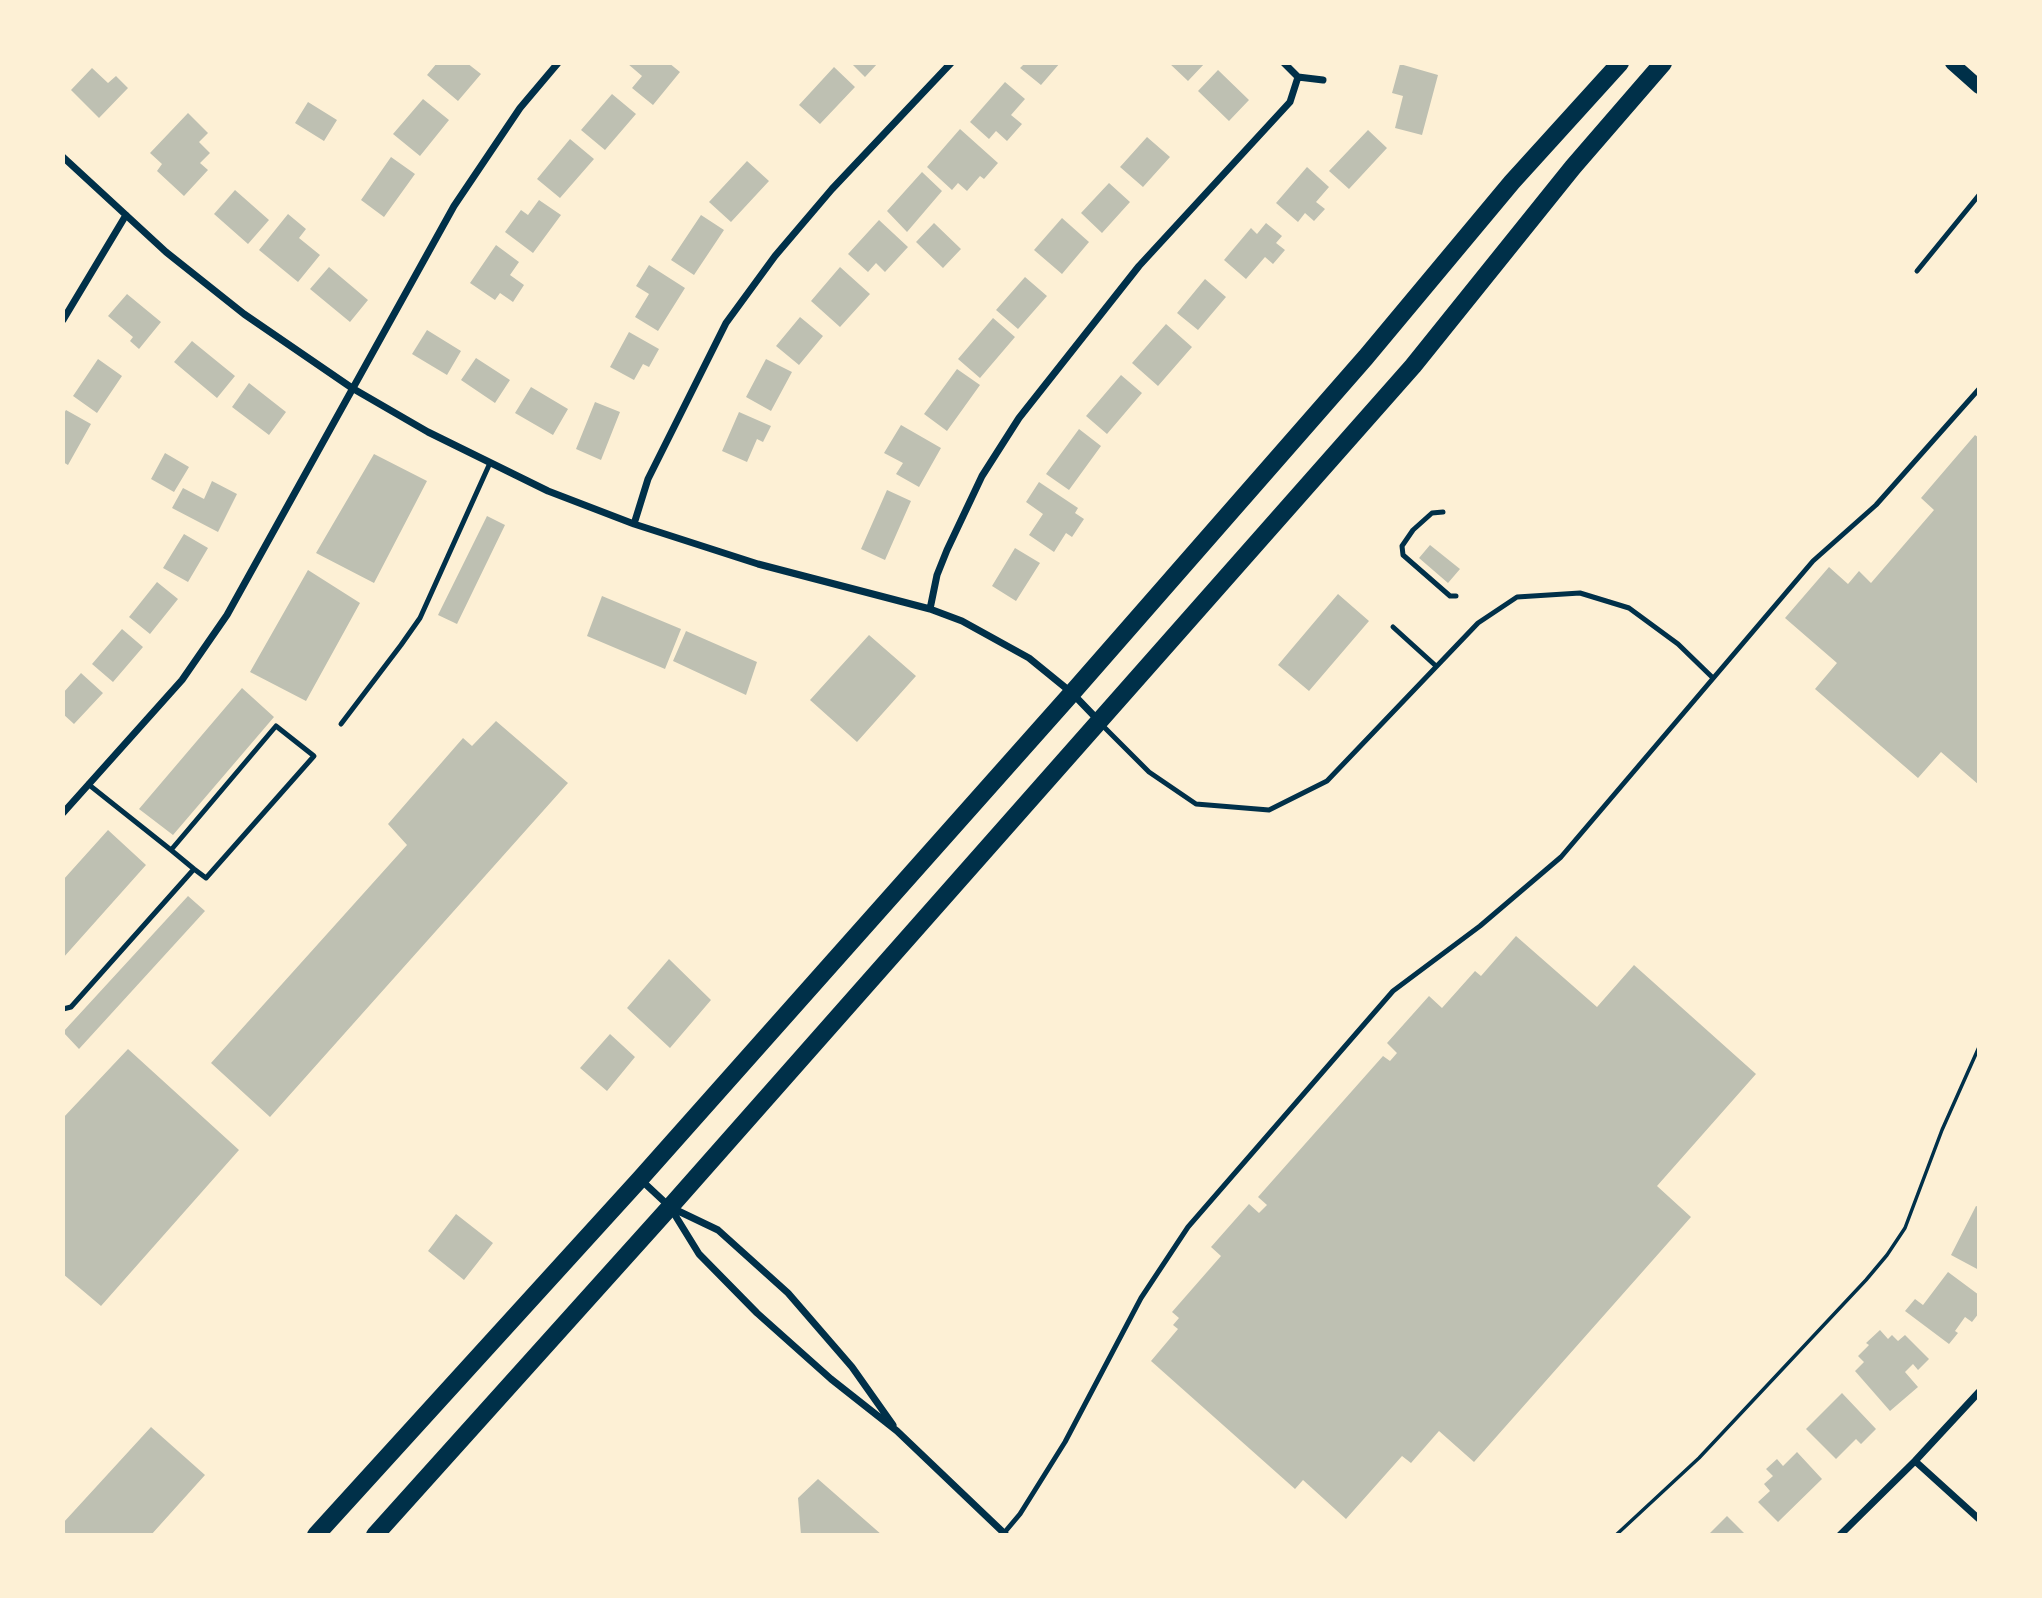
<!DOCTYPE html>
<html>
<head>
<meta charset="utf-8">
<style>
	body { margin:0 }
	#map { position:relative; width:2042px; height:1598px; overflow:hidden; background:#fdf0d5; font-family:"Roboto Condensed",sans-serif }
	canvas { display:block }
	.frame { position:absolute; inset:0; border:65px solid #fdf0d5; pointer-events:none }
</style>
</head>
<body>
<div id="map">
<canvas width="2042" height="1598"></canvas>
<div class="frame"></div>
</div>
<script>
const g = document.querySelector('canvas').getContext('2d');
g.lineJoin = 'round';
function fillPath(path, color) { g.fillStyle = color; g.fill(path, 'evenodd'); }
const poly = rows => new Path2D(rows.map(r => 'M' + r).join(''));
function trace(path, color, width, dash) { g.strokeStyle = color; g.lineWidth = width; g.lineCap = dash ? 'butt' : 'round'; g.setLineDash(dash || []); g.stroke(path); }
const building = poly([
	[437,63,467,63,481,74,458,101,427,75],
	[629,63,669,63,680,72,653,105,632,88,642,76,628,64],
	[851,63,878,63,865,77],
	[1025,63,1060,63,1041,85,1020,68],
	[1169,63,1205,63,1188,81],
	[1400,64,1438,75,1422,135,1395,128,1403,96,1392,93],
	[834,67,855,87,820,124,799,105],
	[92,68,108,83,116,76,128,88,99,118,71,90],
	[1218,70,1249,100,1229,121,1198,91],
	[1005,82,1025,99,1011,115,1022,124,1007,141,996,131,989,139,970,122],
	[612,94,636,114,605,150,581,130],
	[423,99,449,120,420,156,393,134],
	[308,102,337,120,324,141,295,123],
	[188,113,208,133,199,142,210,153,200,163,208,170,184,196,157,171,162,164,150,153],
	[960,129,998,163,984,179,980,176,967,191,958,183,952,190,927,167],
	[1368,130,1387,148,1349,189,1329,171],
	[1147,137,1170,157,1143,187,1120,167],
	[570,139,594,159,560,198,537,179],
	[391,157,415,174,384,217,361,200],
	[747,161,769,181,731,222,709,202],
	[1307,167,1329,187,1316,202,1325,209,1314,221,1305,213,1298,222,1276,203],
	[922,172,942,191,907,232,887,211],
	[1109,183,1130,202,1102,233,1081,213],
	[235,190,269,220,248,244,214,214],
	[539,200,561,215,533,253,505,232,521,210,528,215],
	[288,214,306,229,299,238,320,255,298,282,259,250],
	[701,215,724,230,694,275,671,260],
	[1062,218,1089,242,1062,274,1034,250],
	[879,220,908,247,885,272,876,263,868,272,848,254],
	[934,223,961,249,943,268,916,242],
	[1266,223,1282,236,1276,243,1285,250,1273,264,1265,257,1246,279,1224,260,1251,228,1257,234],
	[496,245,519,262,510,275,524,285,513,302,500,293,495,300,470,283],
	[649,265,685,288,658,331,635,317,649,294,636,286],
	[329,267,368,300,350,322,310,289],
	[840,267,870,294,840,327,811,301],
	[1025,277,1047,296,1018,329,996,310],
	[1205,279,1226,297,1198,330,1177,313],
	[127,294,161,322,139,349,130,341,133,337,108,316],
	[800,317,823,336,799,365,776,346],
	[993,318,1015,337,980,378,958,359],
	[1166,324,1192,347,1158,386,1132,363],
	[427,330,461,351,447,375,412,354],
	[629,332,659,349,649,367,643,364,634,380,610,367],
	[192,341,235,376,217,398,174,362],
	[476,358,510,380,495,403,461,380],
	[98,359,122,376,97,413,73,396],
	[766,359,792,372,771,411,746,397],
	[957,369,980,385,947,431,924,414],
	[1121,375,1142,393,1107,434,1086,416],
	[249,383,286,412,269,435,232,407],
	[531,387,568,409,553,435,515,413],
	[595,402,620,412,601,460,576,449],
	[66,410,91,424,68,465,63,462,63,415],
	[739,412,771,426,763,442,757,439,747,462,722,451],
	[901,425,941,448,919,487,896,474,903,463,884,453],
	[1079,429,1101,446,1069,490,1046,474],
	[1975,435,1979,438,1979,785,1941,752,1918,778,1815,689,1837,663,1785,618,1829,567,1848,584,1859,571,1871,583,1934,510,1921,498],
	[165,453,189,467,174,492,151,479],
	[374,454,427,481,374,583,316,553],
	[212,481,237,494,218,532,172,508,183,488,204,499],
	[1039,482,1078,508,1075,513,1084,519,1072,537,1066,533,1054,552,1029,535,1043,514,1026,502],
	[887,490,911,501,885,560,861,549],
	[487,516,505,525,457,624,438,615],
	[184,534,208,548,188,582,163,568],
	[1430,545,1460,569,1448,583,1419,558],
	[1015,548,1040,563,1016,601,992,586],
	[308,570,360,603,306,701,250,672],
	[157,582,178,599,150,634,129,617],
	[1338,594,1369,621,1309,691,1278,665],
	[602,596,681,629,665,669,587,636],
	[122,629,143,647,113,682,92,664],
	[686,631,757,662,746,695,673,661],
	[869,635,916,676,857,742,810,700],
	[81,673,103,693,74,724,63,714,63,693],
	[242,688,274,717,173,835,139,809],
	[496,721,568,783,270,1117,211,1063,407,845,388,824,463,738,472,746],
	[108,830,146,865,63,958,63,880],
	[188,896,205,911,79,1049,63,1032],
	[1516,936,1597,1007,1634,965,1756,1074,1657,1186,1691,1217,1474,1462,1439,1431,1411,1463,1402,1456,1346,1519,1303,1480,1295,1489,1151,1361,1178,1329,1173,1325,1179,1318,1172,1312,1221,1256,1211,1247,1249,1204,1259,1213,1267,1205,1258,1197,1383,1056,1390,1061,1397,1053,1387,1043,1429,996,1442,1008,1475,971,1481,976],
	[669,959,711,1000,670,1048,627,1008],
	[610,1034,635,1057,607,1091,580,1068],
	[128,1049,239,1150,101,1306,63,1274,63,1118],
	[1976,1206,1979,1207,1979,1270,1951,1255],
	[456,1214,493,1243,464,1280,428,1251],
	[1948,1272,1979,1295,1979,1313,1972,1322,1965,1317,1955,1331,1958,1333,1949,1344,1905,1311,1915,1299,1923,1305],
	[1880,1330,1888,1339,1892,1335,1898,1341,1905,1335,1929,1359,1918,1370,1913,1364,1905,1372,1918,1387,1890,1411,1855,1371,1864,1362,1858,1356,1869,1345,1866,1343],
	[1842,1393,1876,1429,1861,1444,1856,1439,1836,1459,1806,1429],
	[151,1427,205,1475,151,1535,68,1535,63,1531,63,1523],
	[1797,1452,1822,1479,1778,1522,1758,1502,1770,1491,1764,1484,1773,1476,1766,1469,1777,1459,1783,1466],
	[818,1479,882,1535,801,1535,798,1498],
	[1727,1516,1746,1535,1708,1535]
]);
const path = poly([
	[1616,1535,1699,1458,1866,1280,1887,1255,1905,1228,1942,1130,1979,1047]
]);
const service = poly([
	[1917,271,1979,195],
	[1443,512,1432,513,1413,530,1402,546,1403,555,1450,596,1456,596],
	[1393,627,1436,666],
	[341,724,401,645,420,618,490,463],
	[1101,724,1149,772,1196,804,1269,810,1327,781,1478,623,1517,597,1580,593,1629,608,1678,644,1713,678],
	[88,784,171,850,194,869,206,878,314,756,276,726,171,850],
	[63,1009,71,1007,194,869],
	[1004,1533,1020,1514,1065,1442,1141,1298,1188,1227,1393,991,1480,926,1561,857,1813,561,1876,505,1979,389]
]);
const minor = poly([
	[1284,63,1298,77],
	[1298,77,1323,80],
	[63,157,166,252,244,314,352,388,428,432,548,491,634,524,758,564,930,609,962,621,1029,658,1072,693,1098,720],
	[63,320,126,215],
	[634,524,648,479,726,323,775,256,832,189,951,63],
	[930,609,937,575,947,550,982,476,1019,418,1139,266,1290,102,1298,77],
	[63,813,182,680,227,615,454,206,520,108,558,63],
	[640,1179,670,1207,699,1254,757,1313,831,1379,897,1431,1006,1535],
	[672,1208,718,1230,788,1293,852,1367,893,1425],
	[1915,1461,1979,1519],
	[1840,1535,1915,1461,1979,1392]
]);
const secondary = poly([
	[1952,63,1979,87]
]);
const primary = poly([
	[316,1535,640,1179,1072,693,1366,357,1512,182,1620,63],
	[375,1535,670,1207,1413,366,1573,167,1663,63]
]);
fillPath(building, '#bec0b2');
trace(path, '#003049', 3.5);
trace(service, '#003049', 5);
trace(minor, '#003049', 7);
trace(secondary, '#003049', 14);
trace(primary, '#003049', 18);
</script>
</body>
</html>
